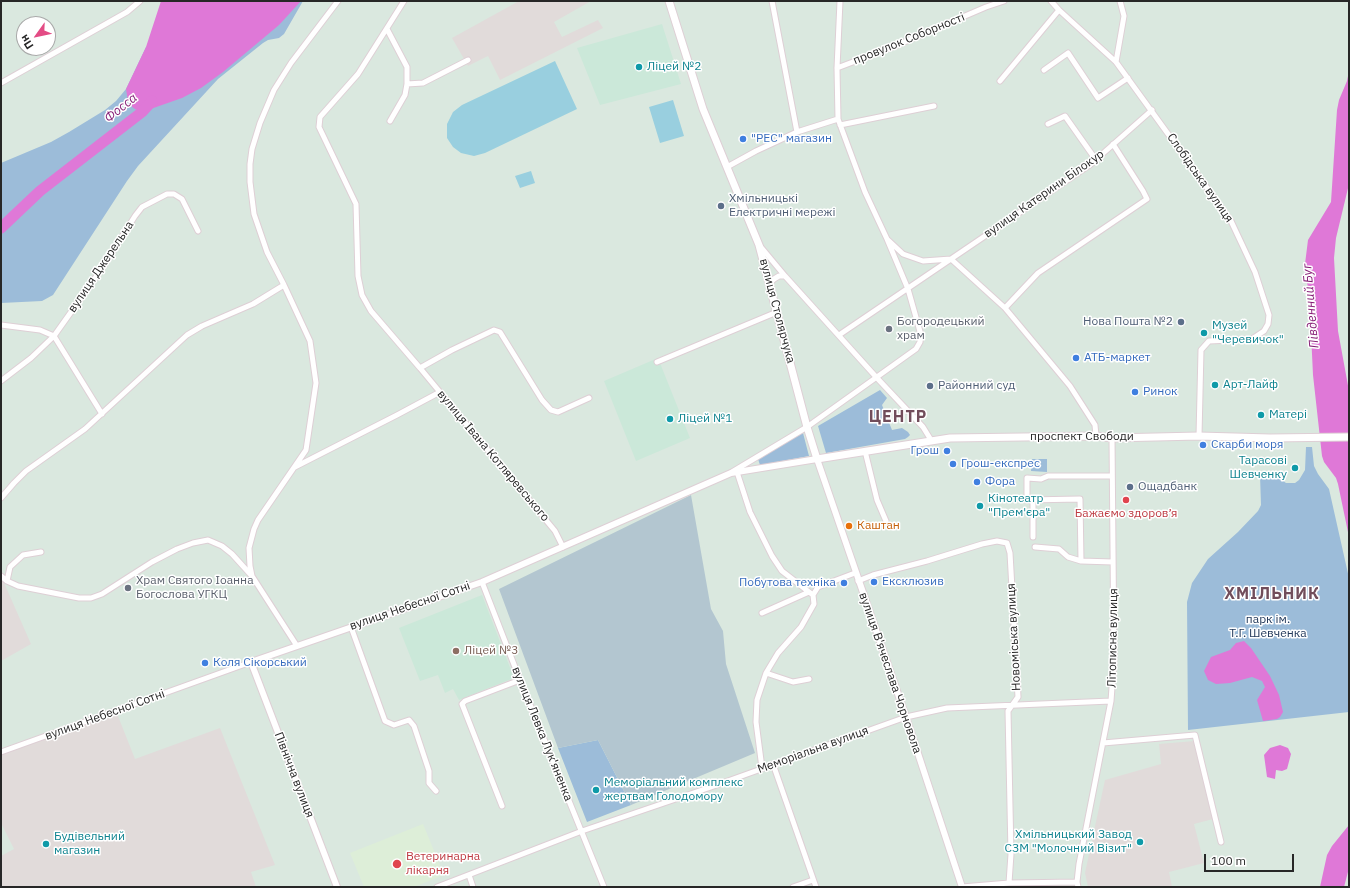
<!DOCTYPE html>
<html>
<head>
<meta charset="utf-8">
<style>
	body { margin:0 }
	#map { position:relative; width:1350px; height:888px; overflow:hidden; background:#dae8df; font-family:"IBM Plex Sans",sans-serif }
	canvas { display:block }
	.frame { position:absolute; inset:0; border:2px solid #272727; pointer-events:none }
	.north { position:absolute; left:16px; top:16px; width:40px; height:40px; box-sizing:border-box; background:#fff; border:1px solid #a9a9a9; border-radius:50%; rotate:237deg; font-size:11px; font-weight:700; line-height:16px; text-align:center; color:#272727 }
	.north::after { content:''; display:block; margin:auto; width:14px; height:18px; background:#e34c85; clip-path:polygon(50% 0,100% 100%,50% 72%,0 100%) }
	.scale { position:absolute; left:1204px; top:854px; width:90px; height:18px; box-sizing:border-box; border:2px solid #272727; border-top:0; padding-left:5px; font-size:12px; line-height:14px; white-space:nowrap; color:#272727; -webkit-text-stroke:3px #fff; paint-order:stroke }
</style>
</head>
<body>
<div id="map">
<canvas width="1350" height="888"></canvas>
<div class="frame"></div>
<div class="north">Пн</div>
<div class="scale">100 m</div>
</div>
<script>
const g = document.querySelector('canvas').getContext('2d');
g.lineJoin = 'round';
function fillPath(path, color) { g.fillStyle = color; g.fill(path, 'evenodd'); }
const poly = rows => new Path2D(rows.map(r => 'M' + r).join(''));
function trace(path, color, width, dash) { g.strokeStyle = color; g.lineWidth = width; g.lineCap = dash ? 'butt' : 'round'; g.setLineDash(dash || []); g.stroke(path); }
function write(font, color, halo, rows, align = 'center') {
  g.font = font + ' "IBM Plex Sans",sans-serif'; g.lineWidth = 3; g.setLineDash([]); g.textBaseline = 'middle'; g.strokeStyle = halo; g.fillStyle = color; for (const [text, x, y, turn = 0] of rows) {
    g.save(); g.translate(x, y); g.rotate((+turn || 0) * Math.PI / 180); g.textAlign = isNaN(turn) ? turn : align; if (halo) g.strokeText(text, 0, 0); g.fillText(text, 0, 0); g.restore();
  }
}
const industrial = poly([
	[519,1,591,1,554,22,562,37,598,20,603,28,500,80,488,56,468,66,452,38],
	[1,576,31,644,1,661],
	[116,711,135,759,220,728,275,865,251,872,256,887,1,887,1,856,14,849,1,823,1,752],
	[1195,741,1213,819,1194,824,1204,863,1169,872,1172,887,1088,887,1085,873,1105,780,1161,764,1159,744]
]);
const education = poly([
	[662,24,681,84,600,105,577,48],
	[658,358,690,438,636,461,604,381],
	[482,595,514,678,459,700,453,689,445,693,438,675,420,681,399,628]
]);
const medical = poly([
	[423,824,444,875,414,887,364,887,350,853]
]);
const green = poly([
	[292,1,303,1,284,34,279,38,268,40,263,43,218,79,138,166,127,181,53,295,42,301,1,303,1,163,51,142,69,132,105,110,116,101,126,89,146,47],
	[880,390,887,398,882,405,892,430,902,428,908,432,910,435,908,437,905,439,826,453,818,426],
	[803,433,809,456,760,465,758,459],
	[1306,447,1312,447,1314,466,1318,474,1329,489,1349,578,1349,712,1188,730,1187,602,1192,583,1208,559,1238,532,1258,511,1261,505,1260,475,1275,472,1282,480,1286,483,1295,483,1299,480,1305,470],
	[1032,459,1047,459,1047,472,1031,471],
	[598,740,631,805,587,822,558,748]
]);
const cemetery = poly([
	[691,495,711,609,723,631,726,664,755,753,631,805,598,740,558,748,499,589]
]);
const pitch = poly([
	[555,61,577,109,485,153,474,156,461,153,453,147,447,138,447,124,453,112,462,105],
	[673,100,684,136,660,143,649,107],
	[531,171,535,183,520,188,515,176]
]);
const water = poly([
	[161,1,301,1,279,25,223,72,201,88,182,98,142,112,135,109,131,106,128,101,126,89,146,47],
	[1349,71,1349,184,1336,238,1334,258,1338,331,1349,391,1349,537,1338,484,1336,478,1324,462,1322,456,1313,375,1310,312,1310,297,1306,278,1305,264,1308,240,1331,202,1337,110,1339,100,1347,81],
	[1244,641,1251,648,1270,676,1279,695,1283,712,1280,717,1277,719,1263,721,1257,700,1265,687,1262,681,1252,677,1230,683,1216,684,1208,680,1204,671,1211,657,1230,650,1236,643],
	[1280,745,1288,748,1291,754,1287,769,1282,771,1276,770,1275,779,1267,777,1264,755,1270,748],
	[1349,825,1349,868,1344,887,1320,887,1327,855,1332,846]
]);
const river = poly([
	[1,228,40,191,142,112,152,101]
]);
const minor = poly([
	[404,1,358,74,320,117,319,127,356,204,358,276,362,295,371,311,420,368],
	[772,1,797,132],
	[1051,1,1059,10,1116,62,1231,221,1255,272,1269,315,1268,324,1264,331,1252,339,1209,341,1201,350,1199,436],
	[387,29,407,67,407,84,405,95,390,121],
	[1116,62,1124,16,1120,1],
	[837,68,895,46,986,7,1004,1],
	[1044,70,1068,53,1098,98,1128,78],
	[1000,81,1059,10],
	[1,83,127,12,140,1],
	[407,84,423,83,468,60],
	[1048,124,1065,116,1096,160],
	[840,125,934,106],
	[727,167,756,151,797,132,838,119],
	[888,240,903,254,923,261,951,259,1005,308,1070,386,1095,425,1096,436],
	[760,246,785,276,877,378,923,427,931,440],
	[769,284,774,279,779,276,785,276],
	[1005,308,1038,273,1147,199,1143,191,1113,144],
	[1,325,40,330,54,336,102,414],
	[839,335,1091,164,1152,110],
	[657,362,777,312],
	[1,381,31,358,54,336,103,267,135,216,142,207,167,194,174,194,182,199,198,231],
	[865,451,877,500,886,521],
	[295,467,397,415,440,392],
	[732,472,807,427,916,349,920,342,921,335,908,289,887,239,865,192,838,119,837,68,840,1],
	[737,472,750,512,772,556,782,571,809,592],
	[1,498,14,483,26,471,85,429,187,335,202,326,253,304,284,285],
	[1033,537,1033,500],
	[563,547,555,531,420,368,452,350,494,330,500,332,542,400,551,410,558,412,589,398],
	[1035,547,1059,549,1068,557,1081,561,1113,562],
	[1081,561,1080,499,1027,500,1027,478,1041,479,1048,476,1112,476],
	[1,576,7,581,18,586,79,598,91,598,102,594,152,562,177,549,193,543,208,540,222,546,232,554,251,575],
	[7,581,10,567,23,555,41,552],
	[858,581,873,575,927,561,982,544,997,541,1007,543,1010,553,1018,697,1008,711,1011,854,1009,883],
	[482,582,520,680,604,887],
	[813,595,818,587,855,573],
	[762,613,809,592,813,595,814,604,801,627,778,653,766,673],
	[351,627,385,721,394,725,409,720,414,726,429,771,429,783,436,791],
	[297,646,252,576,250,566,249,548,254,529,258,520,306,450,316,383,310,341,284,285,267,252,254,214,250,182,250,164,252,149,260,123,274,90,291,63,338,1],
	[1103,743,1195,735,1221,842],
	[1,752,251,662],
	[773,764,816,887],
	[762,768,756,722,757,700,766,673,793,682,809,679],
	[502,806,462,704,465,701,520,680],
	[469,875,473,887],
	[437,887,582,831,711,787,906,717,947,708,1111,701],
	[793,887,813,880],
	[962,887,1009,883,1077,882],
	[1078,887,1077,882,1079,864,1111,701,1114,660,1112,438]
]);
const tertiary = poly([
	[337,887,251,662,482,582,731,473,817,459,906,717,962,887]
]);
const secondary = poly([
	[669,1,703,109,759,245,807,427,817,459,950,438,1096,436,1112,438,1199,436,1270,438,1349,437]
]);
const markers = [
	[639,67,4,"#0f9aa8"],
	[743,139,4,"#3f7fe0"],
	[721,206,4,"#5c6f8a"],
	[1181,322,4,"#5c6f8a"],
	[889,329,4,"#6b7280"],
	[1204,333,4,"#0f9aa8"],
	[1076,358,4,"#3f7fe0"],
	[1215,385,4,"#0f9aa8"],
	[930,386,4,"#5c6f8a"],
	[1135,392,4,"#3f7fe0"],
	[1261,415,4,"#0f9aa8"],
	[670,419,4,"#0f9aa8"],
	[1203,445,4,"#3f7fe0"],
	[947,451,4,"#3f7fe0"],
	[953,464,4,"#3f7fe0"],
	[1295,468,4,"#0f9aa8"],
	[977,482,4,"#3f7fe0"],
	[1130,487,4,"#5c6f8a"],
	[1126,500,4,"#e0444e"],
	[980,506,4,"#0f9aa8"],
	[849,526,4,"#e8710a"],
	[874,582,4,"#3f7fe0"],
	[844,583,4,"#3f7fe0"],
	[128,588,4,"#6b7280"],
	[456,651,4,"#8d6e63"],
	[205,663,4,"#3f7fe0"],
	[596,790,4,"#0f9aa8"],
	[1140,842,4,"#0f9aa8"],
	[46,844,4,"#0f9aa8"],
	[397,864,5,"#e0444e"]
];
const streetNames = [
	["провулок Соборності",909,39,-22],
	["Слобідська вулиця",1200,178,55],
	["вулиця Катерини Білокур",1044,194,-35],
	["вулиця Джерельна",101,267,-56],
	["вулиця Столярчука",777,311,75],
	["проспект Свободи",1082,437],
	["вулиця Івана Котляревського",493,456,50],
	["вулиця Небесної Сотні",410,606,-19],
	["Новоміська вулиця",1014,637,-93],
	["Літописна вулиця",1113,638,-89],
	["вулиця В'ячеслава Чорновола",890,673,71],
	["вулиця Небесної Сотні",105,715,-20],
	["вулиця Левка Лук'яненка",542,734,68],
	["Меморіальна вулиця",813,750,-20],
	["Північна вулиця",294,775,69]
];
const cultureNames = [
	["Ліцей №2",647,67],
	["Музей",1212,326],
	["\"Черевичок\"",1212,340],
	["Арт-Лайф",1223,385],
	["Матері",1269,415],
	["Ліцей №1",678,419],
	["Тарасові",1287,461,"right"],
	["Шевченку",1287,475,"right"],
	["Кінотеатр",988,499],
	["\"Прем'єра\"",988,513],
	["Меморіальний комплекс",604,783],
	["жертвам Голодомору",604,797],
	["Хмільницький Завод",1132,835,"right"],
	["СЗМ \"Молочний Візит\"",1132,849,"right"],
	["Будівельний",54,837],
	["магазин",54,851]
];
const shopNames = [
	["\"РЕС\" магазин",751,139],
	["АТБ-маркет",1084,358],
	["Ринок",1143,392],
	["Скарби моря",1211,445],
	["Грош",939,451,"right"],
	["Грош-експрес",961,464],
	["Фора",985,482],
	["Ексклюзив",882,582],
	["Побутова техніка",836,583,"right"],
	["Коля Сікорський",213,663]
];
const serviceNames = [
	["Хмільницькі",729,199],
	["Електричні мережі",729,213],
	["Нова Пошта №2",1173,322,"right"],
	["Районний суд",938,386],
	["Ощадбанк",1138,487]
];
const worshipNames = [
	["Богородецький",897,322],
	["храм",897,336],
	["Храм Святого Іоанна",136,581],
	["Богослова УГКЦ",136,595]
];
const healthNames = [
	["Бажаємо здоров’я",1126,514],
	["Ветеринарна",406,857,"left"],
	["лікарня",406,871,"left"]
];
const foodNames = [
	["Каштан",857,526]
];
const parkNames = [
	["парк ім.",1268,620],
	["Т.Г. Шевченка",1268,634]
];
const educationNames = [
	["Ліцей №3",464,651]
];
const waterNames = [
	["Фосса",121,108,-39],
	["Південний Буг",1311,306,-95]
];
const districtNames = [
	["ЦЕНТР",898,417],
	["ХМІЛЬНИК",1272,594]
];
fillPath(industrial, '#e1dbda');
fillPath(education, '#cbe8d9');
fillPath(medical, '#ddeed8');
fillPath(green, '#9cbcd9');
fillPath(cemetery, '#b3c6d0');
fillPath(pitch, '#99cfdf');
fillPath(water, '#df78d7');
trace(river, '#df78d7', 11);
trace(minor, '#decfd5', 7);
trace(tertiary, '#decfd5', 8);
trace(secondary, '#decfd5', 9);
trace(minor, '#fff', 5);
trace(tertiary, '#fff', 6);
trace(secondary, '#fff', 7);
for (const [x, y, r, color] of markers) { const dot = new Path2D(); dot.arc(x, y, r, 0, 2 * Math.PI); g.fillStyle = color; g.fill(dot); trace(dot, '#fff', 1.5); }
write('12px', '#272727', '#fff', streetNames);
write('12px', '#0d838f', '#fff', cultureNames, 'left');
write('12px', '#366cbe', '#fff', shopNames, 'left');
write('12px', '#4e5e75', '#fff', serviceNames, 'left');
write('12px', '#5b616d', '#fff', worshipNames, 'left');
write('12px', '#be3a42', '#fff', healthNames);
write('12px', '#c56008', '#fff', foodNames, 'left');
write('12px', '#21385a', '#fff', parkNames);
write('12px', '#785e54', '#fff', educationNames, 'left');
write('italic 13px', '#851c75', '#fff', waterNames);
g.letterSpacing = '1px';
write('bold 16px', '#714d5b', '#fff', districtNames);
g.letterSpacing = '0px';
</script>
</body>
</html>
